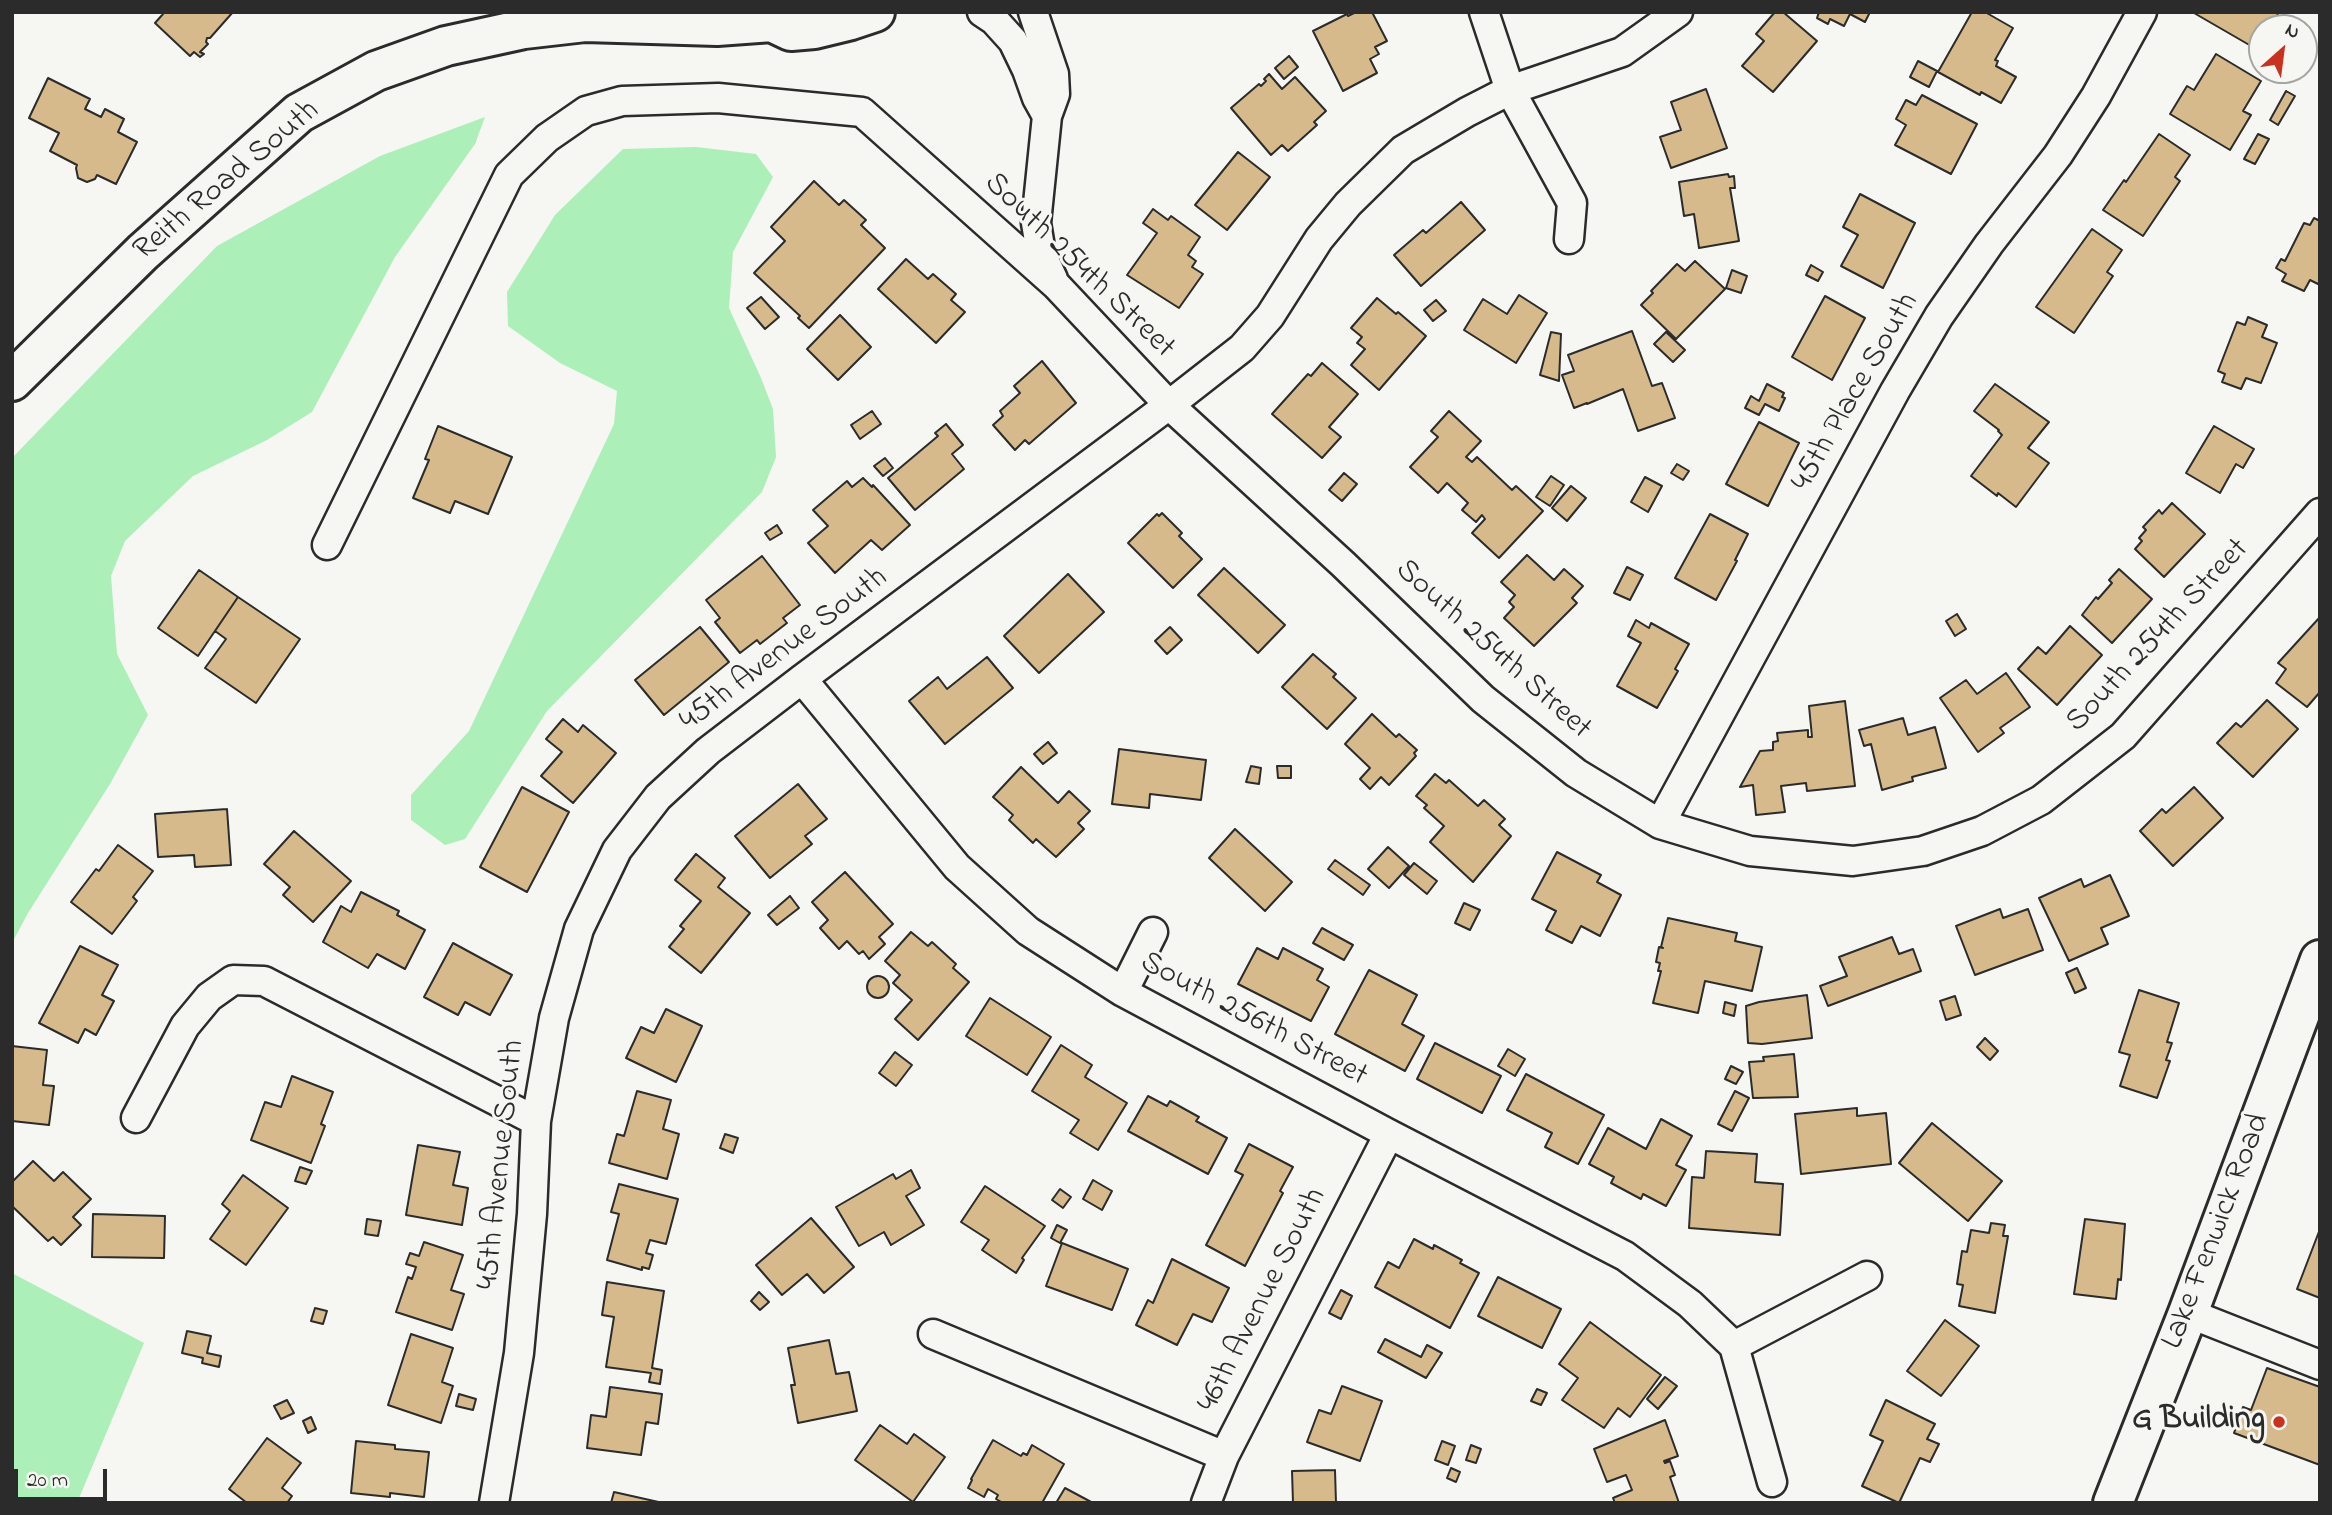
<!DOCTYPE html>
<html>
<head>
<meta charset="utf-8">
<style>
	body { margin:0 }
	#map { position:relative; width:2332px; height:1515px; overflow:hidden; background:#f6f6f2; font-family:"Indie Flower",sans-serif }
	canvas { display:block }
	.frame { position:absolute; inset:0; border:14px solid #2b2b2b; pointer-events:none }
	.north { position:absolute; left:2248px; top:14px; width:70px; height:70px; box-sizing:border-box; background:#f6f6f2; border:2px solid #a5a5a2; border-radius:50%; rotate:28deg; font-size:19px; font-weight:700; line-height:28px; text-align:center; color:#2b2b2b }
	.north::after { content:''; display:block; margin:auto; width:24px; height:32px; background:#c8321e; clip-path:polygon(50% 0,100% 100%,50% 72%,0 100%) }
	.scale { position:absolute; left:14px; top:1469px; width:93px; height:32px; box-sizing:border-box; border:4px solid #2b2b2b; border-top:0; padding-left:9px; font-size:21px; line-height:24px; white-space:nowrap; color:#2b2b2b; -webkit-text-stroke:5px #f6f6f2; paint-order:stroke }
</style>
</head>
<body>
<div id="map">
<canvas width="2332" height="1515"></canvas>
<div class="frame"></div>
<div class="north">N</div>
<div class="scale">20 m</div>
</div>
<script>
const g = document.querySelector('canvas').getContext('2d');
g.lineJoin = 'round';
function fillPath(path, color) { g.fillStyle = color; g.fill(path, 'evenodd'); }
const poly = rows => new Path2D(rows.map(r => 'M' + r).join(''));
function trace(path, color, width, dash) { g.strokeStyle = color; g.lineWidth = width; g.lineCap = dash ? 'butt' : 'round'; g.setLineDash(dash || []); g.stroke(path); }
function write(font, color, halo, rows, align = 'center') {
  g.font = font + ' "Indie Flower",sans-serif'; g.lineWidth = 6; g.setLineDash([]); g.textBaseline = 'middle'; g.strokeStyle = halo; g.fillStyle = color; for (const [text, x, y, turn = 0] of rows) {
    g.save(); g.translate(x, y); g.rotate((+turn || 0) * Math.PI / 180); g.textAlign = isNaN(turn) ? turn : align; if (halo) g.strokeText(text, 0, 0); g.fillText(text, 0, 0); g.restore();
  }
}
const green = poly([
	[485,117,475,144,395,257,312,412,267,440,193,476,125,541,111,576,117,654,148,715,110,784,28,913,12,943,12,458,217,246,380,156],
	[696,147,756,154,773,177,733,252,729,308,761,378,773,409,776,457,762,492,547,711,465,839,445,845,411,820,411,795,469,731,614,424,617,391,560,363,508,326,507,292,555,215,623,149],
	[12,1273,144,1343,77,1503,12,1503]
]);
const building = poly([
	[161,12,233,12,210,38,207,38,206,42,208,44,200,52,204,54,200,57,194,52,190,56,155,23,163,14,161,12],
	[1356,12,1372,12,1387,41,1375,47,1379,54,1370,59,1377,73,1343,91,1313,31,1347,14,1348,16,1356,12],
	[1775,12,1783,12,1817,41,1773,92,1742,66,1764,41,1756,34,1775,12],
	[1819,12,1870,12,1865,22,1850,14,1844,26,1830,19,1828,24,1817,18,1819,12],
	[1972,12,1985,12,2013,28,1995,60,1998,61,1996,66,2016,77,2001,103,1981,92,1980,95,1938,72,1972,12],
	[2279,12,2270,28,2262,28,2262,42,2258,50,2194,13,2279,12],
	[2216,54,2261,81,2243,111,2251,115,2230,150,2170,114,2187,86,2194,90,2216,54],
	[1289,56,1298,67,1284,79,1275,68,1289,56],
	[1918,61,1937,71,1929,87,1910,77,1918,61],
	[1269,74,1282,89,1295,77,1326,111,1314,122,1317,125,1288,151,1282,145,1271,155,1231,108,1259,84,1261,86,1266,81,1264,79,1269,74],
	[48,78,90,99,85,109,101,117,105,109,124,119,118,132,137,142,116,184,97,175,95,179,87,182,78,178,76,168,77,165,50,151,59,133,29,118,48,78],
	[1706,89,1727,148,1671,168,1660,137,1681,130,1671,102,1706,89],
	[2286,91,2295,96,2278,125,2270,120,2286,91],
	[1922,95,1977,124,1951,174,1895,145,1906,125,1896,119,1906,100,1916,105,1922,95],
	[2159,134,2190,155,2175,177,2180,181,2143,236,2103,210,2124,180,2126,182,2159,134],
	[2258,134,2269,139,2255,164,2244,159,2258,134],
	[1238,152,1270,177,1227,230,1195,205,1238,152],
	[1728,174,1729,177,1734,176,1735,188,1730,188,1739,241,1699,248,1694,214,1684,216,1679,182,1728,174],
	[814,181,839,205,844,200,866,220,861,225,885,248,809,328,798,318,800,316,754,273,785,241,771,227,814,181],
	[1860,194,1915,223,1883,288,1841,266,1858,235,1843,227,1860,194],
	[1461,202,1485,230,1421,286,1394,255,1423,230,1426,233,1461,202],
	[1153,209,1168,220,1171,216,1200,237,1188,255,1196,261,1192,267,1203,274,1179,308,1127,275,1157,233,1143,223,1153,209],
	[2314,218,2320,221,2320,281,2318,284,2310,280,2304,291,2282,281,2286,274,2276,268,2281,259,2285,261,2304,223,2310,225,2314,218],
	[2092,229,2122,250,2107,272,2113,276,2074,333,2036,307,2092,229],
	[906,259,928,279,933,274,956,294,951,300,965,312,936,343,878,289,906,259],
	[1695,261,1725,289,1676,339,1641,305,1653,293,1651,291,1677,264,1685,271,1695,261],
	[1811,265,1823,272,1818,281,1806,275,1811,265],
	[1732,270,1747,276,1741,293,1726,288,1732,270],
	[1519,295,1547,313,1516,363,1464,330,1483,299,1507,314,1519,295],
	[1825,296,1865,318,1832,380,1792,357,1825,296],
	[761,297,779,317,765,329,747,308,761,297],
	[1377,298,1396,314,1398,312,1426,336,1379,390,1351,365,1365,349,1357,343,1362,337,1351,328,1377,298],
	[1436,300,1446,311,1433,321,1424,310,1436,300],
	[840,315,871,347,838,380,807,349,840,315],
	[2248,317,2267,325,2262,337,2277,343,2261,383,2246,378,2241,389,2222,382,2225,374,2218,371,2237,322,2245,325,2248,317],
	[1632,331,1652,386,1662,383,1675,418,1638,431,1623,389,1587,404,1587,403,1574,408,1562,375,1574,371,1568,355,1632,331],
	[1551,332,1561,334,1559,381,1540,375,1551,332],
	[1666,332,1685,350,1673,362,1654,344,1666,332],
	[1042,361,1076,403,1029,444,1025,440,1015,450,993,425,1003,416,1000,411,1020,393,1014,386,1042,361],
	[1322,363,1358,394,1329,427,1341,437,1322,458,1272,414,1308,374,1311,376,1322,363],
	[1767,384,1784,393,1782,397,1785,398,1779,411,1765,404,1759,415,1745,408,1751,396,1759,401,1767,384],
	[1995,384,2049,422,2028,448,2049,463,2016,507,1998,493,1997,496,1971,476,2002,435,1998,431,1999,430,1974,411,1995,384],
	[872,411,881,424,860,439,851,425,872,411],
	[1449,411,1481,441,1466,457,1472,462,1477,457,1512,490,1516,486,1543,511,1499,558,1472,533,1485,519,1482,515,1476,522,1462,510,1468,503,1447,483,1438,493,1410,467,1438,437,1431,431,1449,411],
	[1759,422,1799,443,1768,506,1726,484,1759,422],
	[946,424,963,445,952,454,964,469,915,510,888,478,938,436,935,433,946,424],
	[438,426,512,457,488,514,455,501,450,513,413,498,429,460,425,459,438,426],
	[2214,426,2254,449,2243,468,2236,464,2220,493,2186,473,2214,426],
	[885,458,893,468,883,476,874,466,885,458],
	[1677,464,1689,471,1683,480,1671,473,1677,464],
	[1344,473,1357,484,1342,501,1329,490,1344,473],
	[1551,476,1564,485,1550,506,1536,497,1551,476],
	[1645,477,1662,486,1648,512,1631,502,1645,477],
	[863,478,872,487,873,485,910,525,882,550,871,540,835,573,808,543,828,526,813,510,847,481,852,487,863,478],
	[1571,486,1586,498,1567,521,1552,508,1571,486],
	[2172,503,2205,534,2164,577,2135,549,2142,541,2139,538,2146,530,2143,527,2159,510,2162,514,2172,503],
	[1162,513,1182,533,1179,536,1202,559,1173,588,1128,543,1157,514,1159,516,1162,513],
	[1710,514,1748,534,1735,560,1737,561,1716,600,1675,578,1710,514],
	[777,525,782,533,770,540,765,533,777,525],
	[1527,555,1554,580,1564,569,1583,586,1572,598,1577,603,1534,646,1504,618,1514,607,1509,602,1515,595,1501,582,1527,555],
	[762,556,800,605,783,618,787,623,760,644,757,640,740,653,715,622,720,618,706,600,762,556],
	[1627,567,1643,575,1630,600,1614,593,1627,567],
	[1224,568,1285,625,1258,653,1198,595,1224,568],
	[2119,569,2152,599,2112,643,2082,615,2096,597,2098,599,2112,583,2109,580,2119,569],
	[199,570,238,597,198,656,158,628,199,570],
	[1068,574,1104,612,1039,673,1004,636,1068,574],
	[238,597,300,639,256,703,205,668,226,639,215,631,238,597],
	[1957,614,1966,629,1955,636,1946,621,1957,614],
	[2320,617,2320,692,2307,707,2276,683,2286,669,2278,663,2320,617],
	[1636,620,1649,628,1651,623,1689,644,1675,669,1678,671,1657,708,1617,686,1641,643,1628,636,1636,620],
	[2070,626,2102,655,2057,705,2018,669,2038,647,2046,654,2070,626],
	[700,627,729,662,664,715,635,680,700,627],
	[1170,627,1182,640,1167,654,1155,641,1170,627],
	[1313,654,1336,674,1333,677,1356,698,1327,729,1282,687,1313,654],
	[987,657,1013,688,945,744,909,701,938,677,947,689,987,657],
	[2006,673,2030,707,2000,728,2004,733,1978,752,1940,698,1966,680,1977,694,2006,673],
	[2267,700,2298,729,2253,777,2217,743,2236,723,2241,727,2267,700],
	[1845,701,1855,786,1807,791,1806,783,1781,786,1785,812,1756,815,1753,785,1740,787,1760,751,1773,750,1773,742,1778,741,1777,733,1808,730,1808,737,1812,737,1809,706,1845,701],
	[1372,714,1396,737,1399,734,1417,750,1414,753,1416,756,1389,785,1381,777,1370,789,1360,779,1370,768,1345,744,1372,714],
	[1903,718,1908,735,1935,727,1946,768,1912,777,1913,781,1882,790,1871,744,1864,746,1859,730,1903,718],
	[563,719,578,732,583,725,616,753,573,803,541,776,562,752,546,739,563,719],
	[1048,742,1057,753,1043,764,1034,754,1048,742],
	[1119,749,1206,760,1201,800,1150,794,1149,808,1112,804,1119,749],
	[1251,766,1261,768,1259,784,1246,782,1251,766],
	[1277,766,1291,766,1291,778,1278,778,1277,766],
	[1021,767,1058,803,1069,791,1090,811,1078,823,1084,829,1056,857,1036,839,1033,843,1009,820,1013,815,993,797,1021,767],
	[1435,774,1446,783,1449,780,1478,806,1484,800,1505,819,1499,825,1511,836,1473,882,1430,842,1444,826,1424,808,1427,805,1416,796,1435,774],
	[798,784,827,819,805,836,812,844,770,878,735,836,798,784],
	[522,787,569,812,527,892,480,867,522,787],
	[2194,787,2223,818,2173,866,2140,831,2162,809,2166,813,2194,787],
	[227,809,231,865,195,867,194,855,158,857,155,814,227,809],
	[1235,829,1292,882,1265,911,1209,858,1235,829],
	[294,831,351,881,313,922,283,895,290,887,264,864,294,831],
	[118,845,153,871,133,897,137,901,112,934,71,902,96,869,99,871,118,845],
	[1388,847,1409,866,1389,888,1368,869,1388,847],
	[1557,852,1601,875,1597,882,1621,895,1600,936,1581,926,1572,943,1546,930,1556,911,1532,899,1557,852],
	[696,854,725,878,718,887,750,913,701,973,669,947,684,929,680,926,701,901,675,880,696,854],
	[1335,860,1370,885,1363,895,1328,869,1335,860],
	[1414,863,1437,881,1427,894,1404,875,1414,863],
	[845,872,893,924,879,937,885,944,869,959,863,951,859,954,847,941,839,949,820,928,828,920,812,902,845,872],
	[2110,875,2129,916,2101,928,2108,944,2069,961,2039,898,2081,879,2084,887,2110,875],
	[361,892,399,911,397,915,425,930,405,969,377,954,368,968,323,942,341,906,351,912,361,892],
	[790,896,799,908,777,925,768,915,790,896],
	[1464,903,1480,910,1470,930,1455,923,1464,903],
	[2000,909,2003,918,2028,909,2043,950,1975,975,1956,926,2000,909],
	[1668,918,1737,933,1735,941,1762,947,1752,991,1705,981,1698,1013,1653,1003,1661,971,1658,971,1660,963,1656,962,1659,947,1663,948,1661,947,1668,918],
	[1322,928,1353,945,1344,960,1313,943,1322,928],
	[911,932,928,946,932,942,956,964,953,968,969,982,918,1040,895,1019,912,1000,893,983,900,975,885,961,911,932],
	[1892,937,1899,954,1913,949,1921,971,1828,1006,1820,986,1847,976,1839,957,1892,937],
	[453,943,512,975,490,1015,465,1002,458,1015,424,997,453,943],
	[80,946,118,965,102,995,114,1001,96,1035,85,1029,78,1043,39,1023,80,946],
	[1257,948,1278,959,1283,948,1323,969,1317,980,1329,987,1311,1021,1238,984,1257,948],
	[2077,968,2086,988,2075,993,2066,973,2077,968],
	[1369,970,1417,995,1402,1024,1424,1036,1405,1071,1335,1034,1369,970],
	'867 987a11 11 0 1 1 22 0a11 11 0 1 1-22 0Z',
	[2139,990,2179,1003,2167,1042,2172,1043,2166,1060,2170,1061,2157,1098,2120,1086,2130,1055,2119,1052,2139,990],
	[1807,995,1812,1038,1762,1044,1748,1043,1746,1006,1759,1002,1807,995],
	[1955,996,1961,1015,1946,1020,1940,1001,1955,996],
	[990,998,1051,1037,1027,1075,966,1036,990,998],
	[1725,1002,1736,1005,1734,1016,1723,1013,1725,1002],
	[666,1009,702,1026,676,1082,626,1058,641,1027,654,1033,666,1009],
	[1985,1038,1998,1051,1990,1060,1977,1047,1985,1038],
	[1435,1043,1501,1076,1482,1113,1417,1079,1435,1043],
	[1061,1045,1092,1065,1085,1077,1127,1103,1098,1150,1070,1133,1079,1120,1032,1091,1061,1045],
	[12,1046,47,1050,43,1085,54,1086,49,1125,12,1121,12,1046],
	[1508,1049,1525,1059,1515,1076,1498,1066,1508,1049],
	[895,1052,912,1065,896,1086,879,1073,895,1052],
	[1794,1054,1798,1097,1753,1098,1749,1062,1764,1061,1763,1057,1794,1054],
	[1731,1066,1743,1072,1736,1084,1725,1079,1731,1066],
	[1526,1074,1604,1115,1578,1164,1545,1147,1552,1133,1507,1110,1526,1074],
	[292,1076,333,1092,321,1124,325,1126,311,1163,251,1140,265,1102,281,1107,292,1076],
	[637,1091,671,1100,663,1129,679,1134,667,1179,609,1163,617,1134,624,1136,637,1091],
	[1735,1091,1749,1098,1732,1131,1718,1124,1735,1091],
	[1148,1096,1167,1106,1170,1101,1199,1117,1196,1121,1227,1138,1208,1174,1128,1131,1148,1096],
	[1857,1108,1857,1116,1886,1113,1891,1164,1801,1174,1795,1114,1857,1108],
	[1661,1119,1692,1136,1676,1165,1686,1170,1666,1206,1643,1194,1641,1199,1611,1183,1614,1177,1589,1164,1608,1128,1646,1149,1661,1119],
	[1932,1123,2002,1181,1968,1221,1899,1163,1932,1123],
	[725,1134,738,1138,733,1153,720,1148,725,1134],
	[1249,1144,1293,1167,1280,1191,1283,1193,1245,1266,1206,1245,1243,1175,1235,1171,1249,1144],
	[418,1145,460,1152,453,1185,468,1188,462,1225,406,1215,418,1145],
	[1706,1151,1757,1154,1755,1182,1783,1184,1780,1235,1689,1228,1692,1177,1704,1178,1706,1151],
	[33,1161,54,1181,63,1172,91,1199,73,1217,81,1225,61,1245,53,1237,48,1241,12,1206,12,1182,33,1161],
	[300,1167,312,1171,306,1184,295,1181,300,1167],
	[911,1170,920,1188,906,1196,924,1225,891,1245,884,1232,859,1246,836,1207,893,1174,896,1179,911,1170],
	[243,1175,288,1208,246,1265,210,1239,230,1211,222,1204,243,1175],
	[1093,1180,1112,1191,1102,1210,1083,1199,1093,1180],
	[619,1184,678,1199,666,1244,650,1240,646,1253,653,1255,649,1269,642,1267,642,1270,607,1260,619,1214,611,1212,619,1184],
	[985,1186,1045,1226,1022,1258,1024,1260,1016,1273,982,1250,989,1240,961,1222,985,1186],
	[1060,1189,1071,1197,1063,1208,1052,1200,1060,1189],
	[93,1214,165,1216,164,1258,92,1257,93,1214],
	[811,1218,854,1267,824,1293,807,1274,782,1295,756,1265,811,1218],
	[367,1219,381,1221,378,1236,365,1234,367,1219],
	[2085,1219,2125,1224,2121,1280,2118,1279,2116,1299,2074,1294,2085,1219],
	[1991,1223,2005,1225,2003,1236,2008,1236,1995,1313,1959,1306,1963,1285,1957,1284,1962,1251,1967,1252,1971,1230,1989,1233,1991,1223],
	[1057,1225,1067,1230,1060,1243,1051,1238,1057,1225],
	[2320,1229,2320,1298,2297,1289,2320,1229],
	[1414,1239,1433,1249,1434,1245,1462,1260,1460,1263,1479,1273,1450,1328,1375,1287,1388,1262,1399,1268,1414,1239],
	[424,1242,463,1255,451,1290,464,1294,452,1330,396,1312,408,1277,412,1279,416,1267,406,1264,410,1253,419,1256,424,1242],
	[1062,1243,1128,1269,1112,1310,1046,1286,1062,1243],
	[1172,1259,1229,1288,1212,1322,1193,1314,1177,1345,1136,1325,1148,1300,1153,1303,1172,1259],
	[1498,1277,1561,1309,1542,1348,1478,1316,1498,1277],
	[607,1282,664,1291,652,1368,662,1370,660,1384,649,1382,651,1373,606,1367,614,1317,602,1315,607,1282],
	[1341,1290,1352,1296,1341,1319,1329,1313,1341,1290],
	[759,1292,769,1302,760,1310,751,1301,759,1292],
	[315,1308,327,1311,323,1324,311,1321,315,1308],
	[1945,1320,1979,1346,1941,1396,1907,1371,1945,1320],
	[1590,1322,1661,1375,1630,1417,1618,1408,1604,1428,1562,1400,1578,1378,1559,1364,1590,1322],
	[187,1331,211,1336,207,1353,221,1356,219,1367,202,1363,203,1358,182,1353,187,1331],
	[411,1334,453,1348,442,1382,453,1386,441,1423,388,1405,411,1334],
	[1385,1339,1421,1357,1427,1345,1442,1353,1426,1378,1378,1352,1385,1339],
	[829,1340,836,1374,849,1372,857,1411,798,1423,791,1385,795,1385,788,1348,829,1340],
	[2267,1368,2320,1387,2320,1465,2234,1433,2243,1407,2251,1410,2267,1368],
	[1665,1377,1677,1386,1658,1409,1647,1399,1665,1377],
	[1342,1386,1382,1401,1360,1461,1307,1442,1319,1410,1331,1414,1342,1386],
	[610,1387,662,1394,658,1424,646,1422,641,1455,587,1448,591,1415,606,1417,610,1387],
	[1537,1389,1547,1393,1541,1405,1531,1401,1537,1389],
	[459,1394,476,1399,473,1410,456,1406,459,1394],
	[287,1400,294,1413,281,1419,274,1406,287,1400],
	[1886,1400,1935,1424,1927,1439,1939,1444,1930,1462,1920,1458,1899,1503,1862,1486,1883,1441,1870,1435,1886,1400],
	[311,1417,316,1429,308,1433,303,1421,311,1417],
	[1665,1420,1678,1456,1664,1461,1665,1463,1670,1461,1675,1475,1670,1477,1679,1503,1615,1503,1613,1498,1632,1490,1626,1475,1607,1482,1594,1449,1665,1420],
	[880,1425,907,1444,914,1434,945,1457,913,1502,855,1460,880,1425],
	[267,1438,301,1463,282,1488,292,1496,287,1503,247,1503,229,1489,267,1438],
	[993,1440,1021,1456,1023,1453,1027,1455,1032,1445,1064,1464,1042,1503,1003,1503,996,1499,998,1495,988,1489,984,1497,968,1488,972,1480,971,1479,993,1440],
	[356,1441,395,1445,395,1449,429,1452,424,1497,390,1493,390,1497,351,1493,356,1441],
	[1442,1441,1455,1446,1448,1465,1435,1460,1442,1441],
	[1471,1445,1481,1449,1476,1463,1466,1460,1471,1445],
	[1451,1468,1460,1472,1456,1482,1447,1478,1451,1468],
	[1335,1470,1336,1503,1293,1503,1292,1471,1335,1470],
	[1065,1488,1093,1503,1056,1503,1065,1488],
	[614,1492,663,1503,611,1503,614,1492]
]);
const street = poly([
	[982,12,994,20,1013,41,1027,70,1037,98,1047,116],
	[1033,12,1054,74,1055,94,1047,116,1036,223,1041,253,1053,279],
	[1484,12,1510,90,1572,203,1569,239],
	[327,545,509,175,547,138,586,111,622,101,718,98,862,112,1056,285,1169,405,1343,564,1483,699,1576,773,1660,824,1750,851,1853,861,1923,851,1982,831,2041,800,2123,736,2320,513],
	[802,679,957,867,1028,931,1123,992,1389,1134,1625,1256,1690,1304,1734,1346],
	[1660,824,1895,391,1939,316,1989,244,2058,155,2096,96,2142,12],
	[1123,992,1153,932],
	[136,1118,185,1026,209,997,233,980,264,981,536,1121],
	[2188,1313,2320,1365],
	[933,1334,1224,1456],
	[1734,1346,1867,1276],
	[1734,1346,1772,1482],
	[494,1503,519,1353,532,1214,536,1121,554,1018,579,929,617,850,658,797,708,751,802,679,1169,405,1242,348,1270,316,1319,239,1348,204,1403,150,1467,112,1510,90,1622,52,1678,12],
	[1206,1503,1224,1456,1389,1134]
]);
const secondary = poly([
	[12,381,143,252,299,113,376,71,446,46,524,29,585,22,717,26,772,22,791,31,814,29,851,20,875,12],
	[2113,1503,2188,1313,2320,960]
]);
const markers = [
	[2279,1422,7,"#c8321e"]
];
const streetNames = [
	["Reith Road South",228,182,-40],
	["South 254th Street",1078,267,44],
	["45th Place South",1857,393,-60],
	["South 254th Street",2159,637,-47],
	["45th Avenue South",785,651,-37],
	["South 254th Street",1492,651,42],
	["South 256th Street",1253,1021,28],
	["45th Avenue South",503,1165,-84],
	["Lake Fenwick Road",2218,1232,-69],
	["46th Avenue South",1264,1301,-63]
];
const poiNames = [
	["G Building",2265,1422]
];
fillPath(green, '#adefb8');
fillPath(building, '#d6ba8b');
trace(building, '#2b2b2b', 2);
trace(street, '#2b2b2b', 33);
trace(secondary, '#2b2b2b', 44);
trace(street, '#f6f6f2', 28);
trace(secondary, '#f6f6f2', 38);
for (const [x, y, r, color] of markers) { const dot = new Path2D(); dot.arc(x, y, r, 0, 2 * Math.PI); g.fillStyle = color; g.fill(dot); trace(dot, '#f6f6f2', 2.5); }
write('32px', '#2b2b2b', '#f6f6f2', streetNames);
write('bold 32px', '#2b2b2b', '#f6f6f2', poiNames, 'right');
</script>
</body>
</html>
